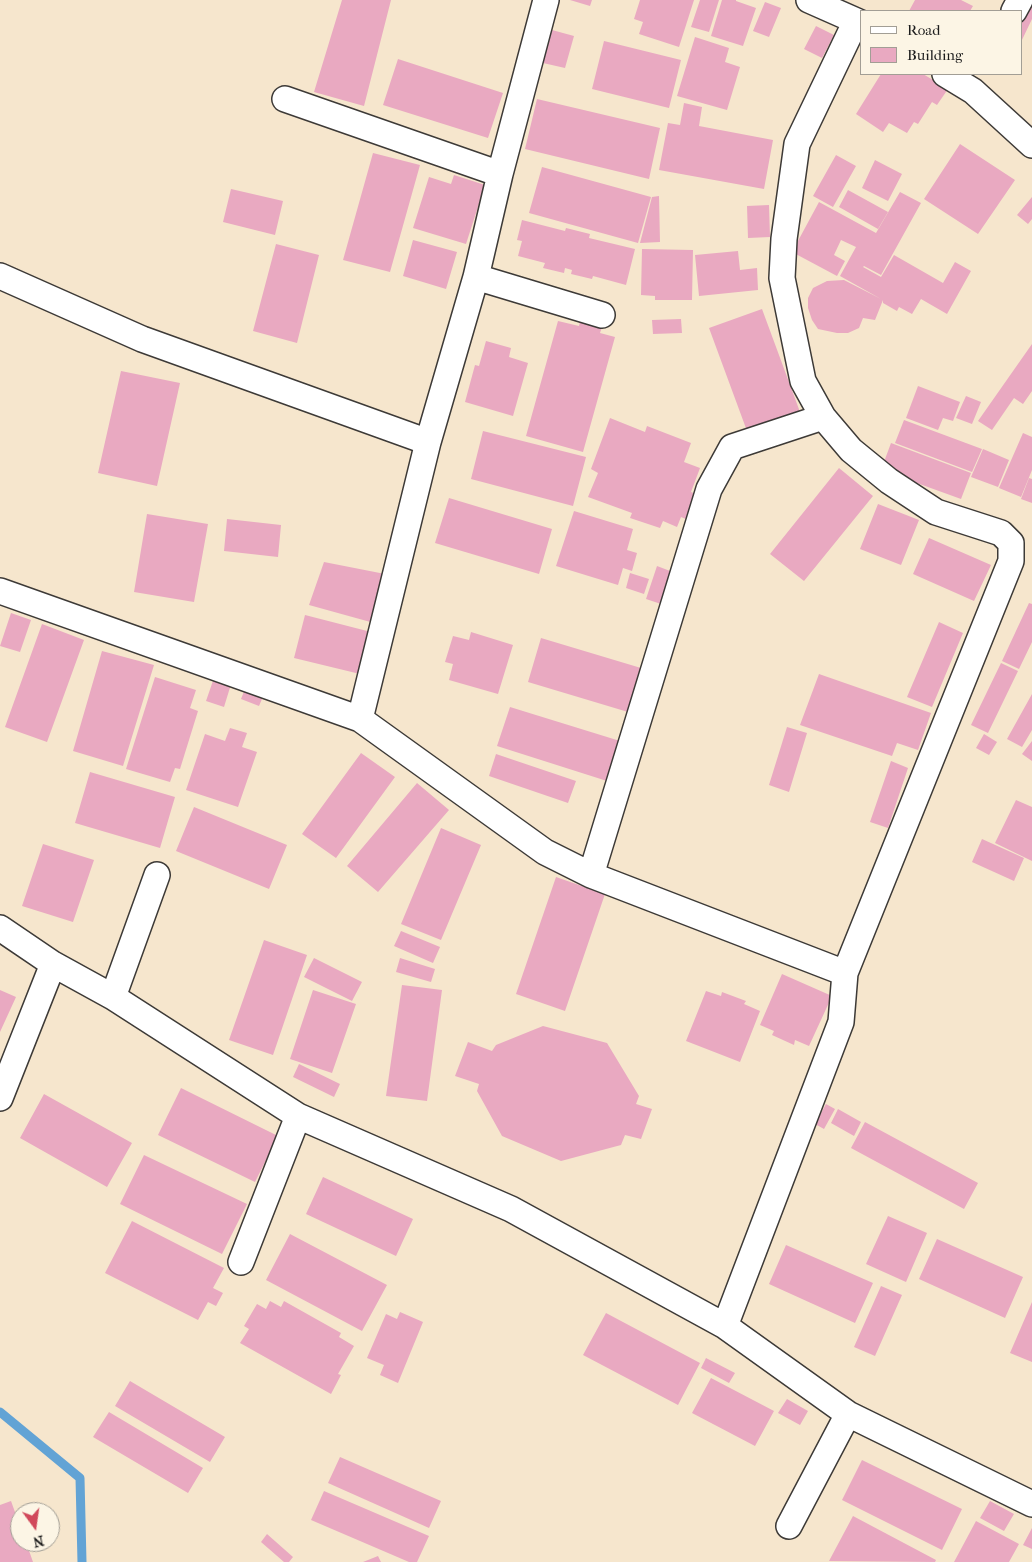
<!DOCTYPE html>
<html>
<head>
<meta charset="utf-8">
<style>
	body { margin:0 }
	#map { position:relative; width:1032px; height:1562px; overflow:hidden; background:#f6e6cd; font-family:"IM FELL French Canon",serif }
	canvas { display:block }
	.legend { position:absolute; left:860px; top:10px; width:162px; height:65px; box-sizing:border-box; background:#fcf5e5; border:1px solid #a29e95; margin:0; padding:6px 9px; list-style:none; font-size:15px; color:#1c1c1c }
	.legend li { display:flex; align-items:center; gap:10px; height:25px }
	.legend b { width:25px; border:1px solid #a29e95 }
	.north { position:absolute; left:10px; top:1502px; width:50px; height:50px; box-sizing:border-box; background:#fcf5e5; border:1px solid #a29e95; border-radius:50%; rotate:166deg; font-size:14px; font-weight:700; line-height:20px; text-align:center; color:#1c1c1c }
	.north::after { content:''; display:block; margin:auto; width:18px; height:22px; background:#d1495b; clip-path:polygon(50% 0,100% 100%,50% 72%,0 100%) }
</style>
</head>
<body>
<div id="map">
<canvas width="1032" height="1562"></canvas>
<ul class="legend">
<li><b style="height:6px;background:#fff"></b>Road</li>
<li><b style="height:14px;background:#e9a9c1"></b>Building</li>
</ul>
<div class="north">N</div>
</div>
<script>
const g = document.querySelector('canvas').getContext('2d');
g.lineJoin = 'round';
const poly = rows => new Path2D(rows.map(r => 'M' + r).join(''));
function trace(path, color, width, dash) { g.strokeStyle = color; g.lineWidth = width; g.lineCap = dash ? 'butt' : 'round'; g.setLineDash(dash || []); g.stroke(path); }
function fillPath(path, color) { g.fillStyle = color; g.fill(path, 'evenodd'); }
const stream = poly([
	[0,1412,80,1478,82,1562]
]);
const building = poly([
	[342,0,391,0,364,106,314,92],
	[570,0,592,0,590,6],
	[640,0,694,0,679,47,639,34,643,22,634,19],
	[700,0,719,0,709,32,691,27],
	[722,0,736,0,736,1,756,8,743,46,711,36],
	[915,0,961,0,973,6,970,11,909,11],
	[1032,0,1032,19,1021,42,1021,11],
	[765,2,781,8,769,37,753,31],
	[816,26,834,35,822,58,804,49],
	[552,30,574,36,565,68,543,63],
	[695,37,729,48,725,62,740,67,727,110,677,96],
	[604,41,681,60,669,108,592,89],
	[398,59,503,93,488,138,383,105],
	[881,74,923,74,948,89,937,105,932,102,918,124,914,122,907,133,889,123,883,132,856,114],
	[537,99,660,128,649,179,525,149],
	[684,103,702,107,699,126,773,140,764,189,659,170,668,123,680,125],
	[960,144,1015,180,978,234,924,199],
	[373,153,420,165,390,272,343,260],
	[836,155,856,166,833,207,813,196],
	[875,160,902,174,888,201,862,188],
	[542,167,651,197,638,243,529,213],
	[454,175,485,185,466,244,413,228,429,177,451,184],
	[231,189,283,201,275,235,223,222],
	[848,190,888,212,878,229,839,207],
	[900,192,921,203,881,275,864,266,863,267,881,277,894,255,943,283,955,262,971,271,947,314,921,299,912,314,899,307,897,311,883,303,883,300,875,320,863,318,859,328,848,333,837,333,818,329,812,320,808,308,808,298,813,288,827,281,844,280,881,299,840,276,856,247,841,240,834,255,845,261,837,276,792,252,819,202,876,233],
	[659,196,660,242,640,243,652,197],
	[1032,197,1032,219,1028,224,1017,215],
	[769,205,770,237,748,238,747,206],
	[522,220,565,231,566,228,590,234,589,238,635,249,626,285,593,276,592,279,571,274,572,270,565,268,564,273,543,268,545,263,518,256,522,241,517,240],
	[413,240,457,252,446,289,403,276],
	[276,244,319,255,297,343,253,331],
	[642,249,693,250,692,300,655,300,655,296,641,295],
	[738,251,740,270,757,268,758,290,699,296,695,255],
	[762,309,800,412,747,431,709,328],
	[681,319,682,333,653,334,652,320],
	[558,321,579,326,580,321,602,327,600,333,615,337,583,452,526,436],
	[486,341,511,348,509,357,528,363,513,416,465,402,475,365,479,366],
	[1032,344,1032,391,1023,404,1014,398,992,430,978,421],
	[121,371,180,383,157,486,98,473],
	[918,386,960,402,953,421,943,418,938,430,906,418],
	[966,396,981,402,972,424,956,418],
	[610,418,645,432,647,426,691,443,684,462,700,468,691,492,696,494,686,519,681,517,677,527,663,521,660,528,630,518,632,513,588,497,598,473,591,469],
	[904,420,982,449,972,472,895,443],
	[483,431,586,457,573,506,471,479],
	[1023,433,1032,437,1032,470,1021,497,999,488],
	[891,443,971,473,961,499,881,470],
	[983,449,1009,460,998,487,971,477],
	[839,468,873,496,804,581,770,554],
	[1029,478,1032,479,1032,503,1021,499],
	[449,498,552,529,539,574,435,543],
	[878,504,919,520,901,565,860,549],
	[574,511,633,529,627,550,637,553,632,571,623,568,618,585,556,566],
	[147,514,208,524,194,602,134,592],
	[227,519,281,525,278,557,224,551],
	[929,538,991,565,974,601,913,574],
	[324,562,385,574,374,623,309,605],
	[657,566,678,574,667,606,646,599],
	[630,573,649,579,644,594,626,588],
	[1029,603,1032,604,1032,642,1019,669,1002,661],
	[11,613,31,620,20,652,0,646],
	[305,615,371,632,360,674,294,658],
	[939,622,963,633,932,707,907,697],
	[42,624,84,640,47,742,5,727],
	[471,632,513,645,498,694,449,680,453,664,445,662,453,636,469,640],
	[541,638,641,668,628,712,528,682],
	[102,651,154,665,123,766,73,751],
	[1001,663,1018,671,988,733,971,725],
	[819,674,931,713,918,750,897,743,892,756,800,725],
	[215,675,232,681,224,707,206,701],
	[155,677,196,690,190,708,198,711,180,769,175,768,170,782,126,769],
	[247,684,265,692,259,706,241,699],
	[1032,694,1032,730,1022,747,1007,739],
	[510,707,620,741,607,781,497,746],
	[787,727,807,733,789,792,769,785],
	[230,728,247,733,242,747,257,752,238,807,186,790,205,734,225,741],
	[984,734,997,742,989,755,976,748],
	[1032,741,1032,761,1022,754],
	[361,753,395,777,336,858,302,834],
	[496,754,576,781,568,803,489,776],
	[891,761,908,768,888,828,870,822],
	[90,772,175,797,160,848,75,823],
	[417,783,449,810,378,892,347,866],
	[1016,800,1032,807,1032,861,995,843],
	[194,807,287,845,269,889,176,851],
	[441,828,481,845,441,940,401,924],
	[982,839,1024,858,1014,881,972,862],
	[43,844,94,860,73,922,22,906],
	[556,877,605,894,565,1011,516,994],
	[401,931,440,947,433,963,394,946],
	[264,940,307,955,273,1055,229,1040],
	[314,958,362,982,352,1001,304,977],
	[400,958,435,969,431,982,396,972],
	[782,974,832,996,809,1046,795,1040,794,1045,772,1035,774,1031,760,1025],
	[402,985,442,990,427,1101,386,1096],
	[0,990,16,997,0,1032],
	[313,990,356,1004,332,1073,290,1059],
	[706,991,721,996,722,992,746,1001,744,1004,760,1011,740,1062,686,1041],
	[543,1026,607,1043,639,1096,636,1104,652,1109,641,1139,625,1135,621,1145,561,1161,502,1136,477,1091,479,1084,455,1076,468,1042,492,1051,496,1045],
	[299,1064,340,1084,334,1097,293,1077],
	[181,1088,278,1136,255,1182,158,1135],
	[44,1094,132,1143,107,1187,20,1138],
	[826,1104,835,1109,824,1129,815,1124],
	[838,1109,861,1122,854,1136,831,1123],
	[865,1122,978,1183,964,1209,851,1148],
	[144,1155,247,1204,222,1254,120,1204],
	[323,1177,413,1219,396,1256,306,1214],
	[888,1216,927,1233,906,1282,866,1264],
	[132,1221,224,1268,213,1288,223,1293,216,1306,208,1302,198,1320,105,1273],
	[290,1234,387,1285,362,1331,266,1280],
	[937,1239,1023,1277,1005,1318,919,1279],
	[786,1245,873,1283,855,1323,769,1284],
	[881,1286,902,1295,875,1356,854,1347],
	[270,1301,281,1307,284,1301,341,1333,339,1337,354,1346,338,1374,341,1375,331,1394,240,1343,249,1329,244,1326,257,1304,266,1309],
	[1032,1302,1032,1362,1010,1353],
	[400,1312,423,1322,398,1383,380,1375,384,1365,367,1358,386,1314,397,1319],
	[606,1313,700,1363,678,1405,583,1355],
	[706,1358,735,1373,729,1383,701,1368],
	[711,1378,774,1411,755,1446,692,1413],
	[130,1381,225,1437,210,1462,115,1406],
	[787,1399,808,1411,800,1425,778,1413],
	[109,1412,203,1468,188,1493,93,1437],
	[340,1457,441,1501,429,1528,328,1483],
	[862,1460,962,1509,942,1550,842,1500],
	[324,1491,429,1536,417,1562,409,1562,311,1520],
	[11,1501,20,1526,20,1542,26,1542,33,1562,0,1562,0,1505],
	[990,1501,1014,1514,1004,1531,980,1518],
	[853,1516,936,1560,935,1562,829,1561],
	[976,1521,1019,1544,1009,1562,954,1562],
	[1032,1528,1032,1549,1023,1545],
	[267,1534,293,1557,289,1562,284,1562,261,1542],
	[378,1556,381,1562,363,1562]
]);
const minor = poly([
	[809,0,861,23],
	[1014,11,1020,0],
	[945,74,973,91,1032,145],
	[285,99,500,174],
	[0,276,142,339,428,442],
	[476,277,602,315],
	[0,591,360,719,545,852,591,875,845,973],
	[360,719,428,442,476,277,500,174,546,0],
	[591,875,709,489,732,447,823,417],
	[0,928,53,964,113,997,298,1116,511,1209,725,1326,848,1414,1032,1504],
	[113,997,157,875],
	[0,1098,53,964],
	[241,1262,298,1116],
	[725,1326,841,1022,845,973,1011,561,1011,543,1001,533,936,512,889,481,851,450,823,417,803,381,782,278,784,239,797,144,856,21],
	[789,1526,848,1414]
]);
trace(stream, '#62a3d5', 9);
fillPath(building, '#e9a9c1');
trace(minor, '#3d3a37', 28);
trace(minor, '#fff', 25);
</script>
</body>
</html>
